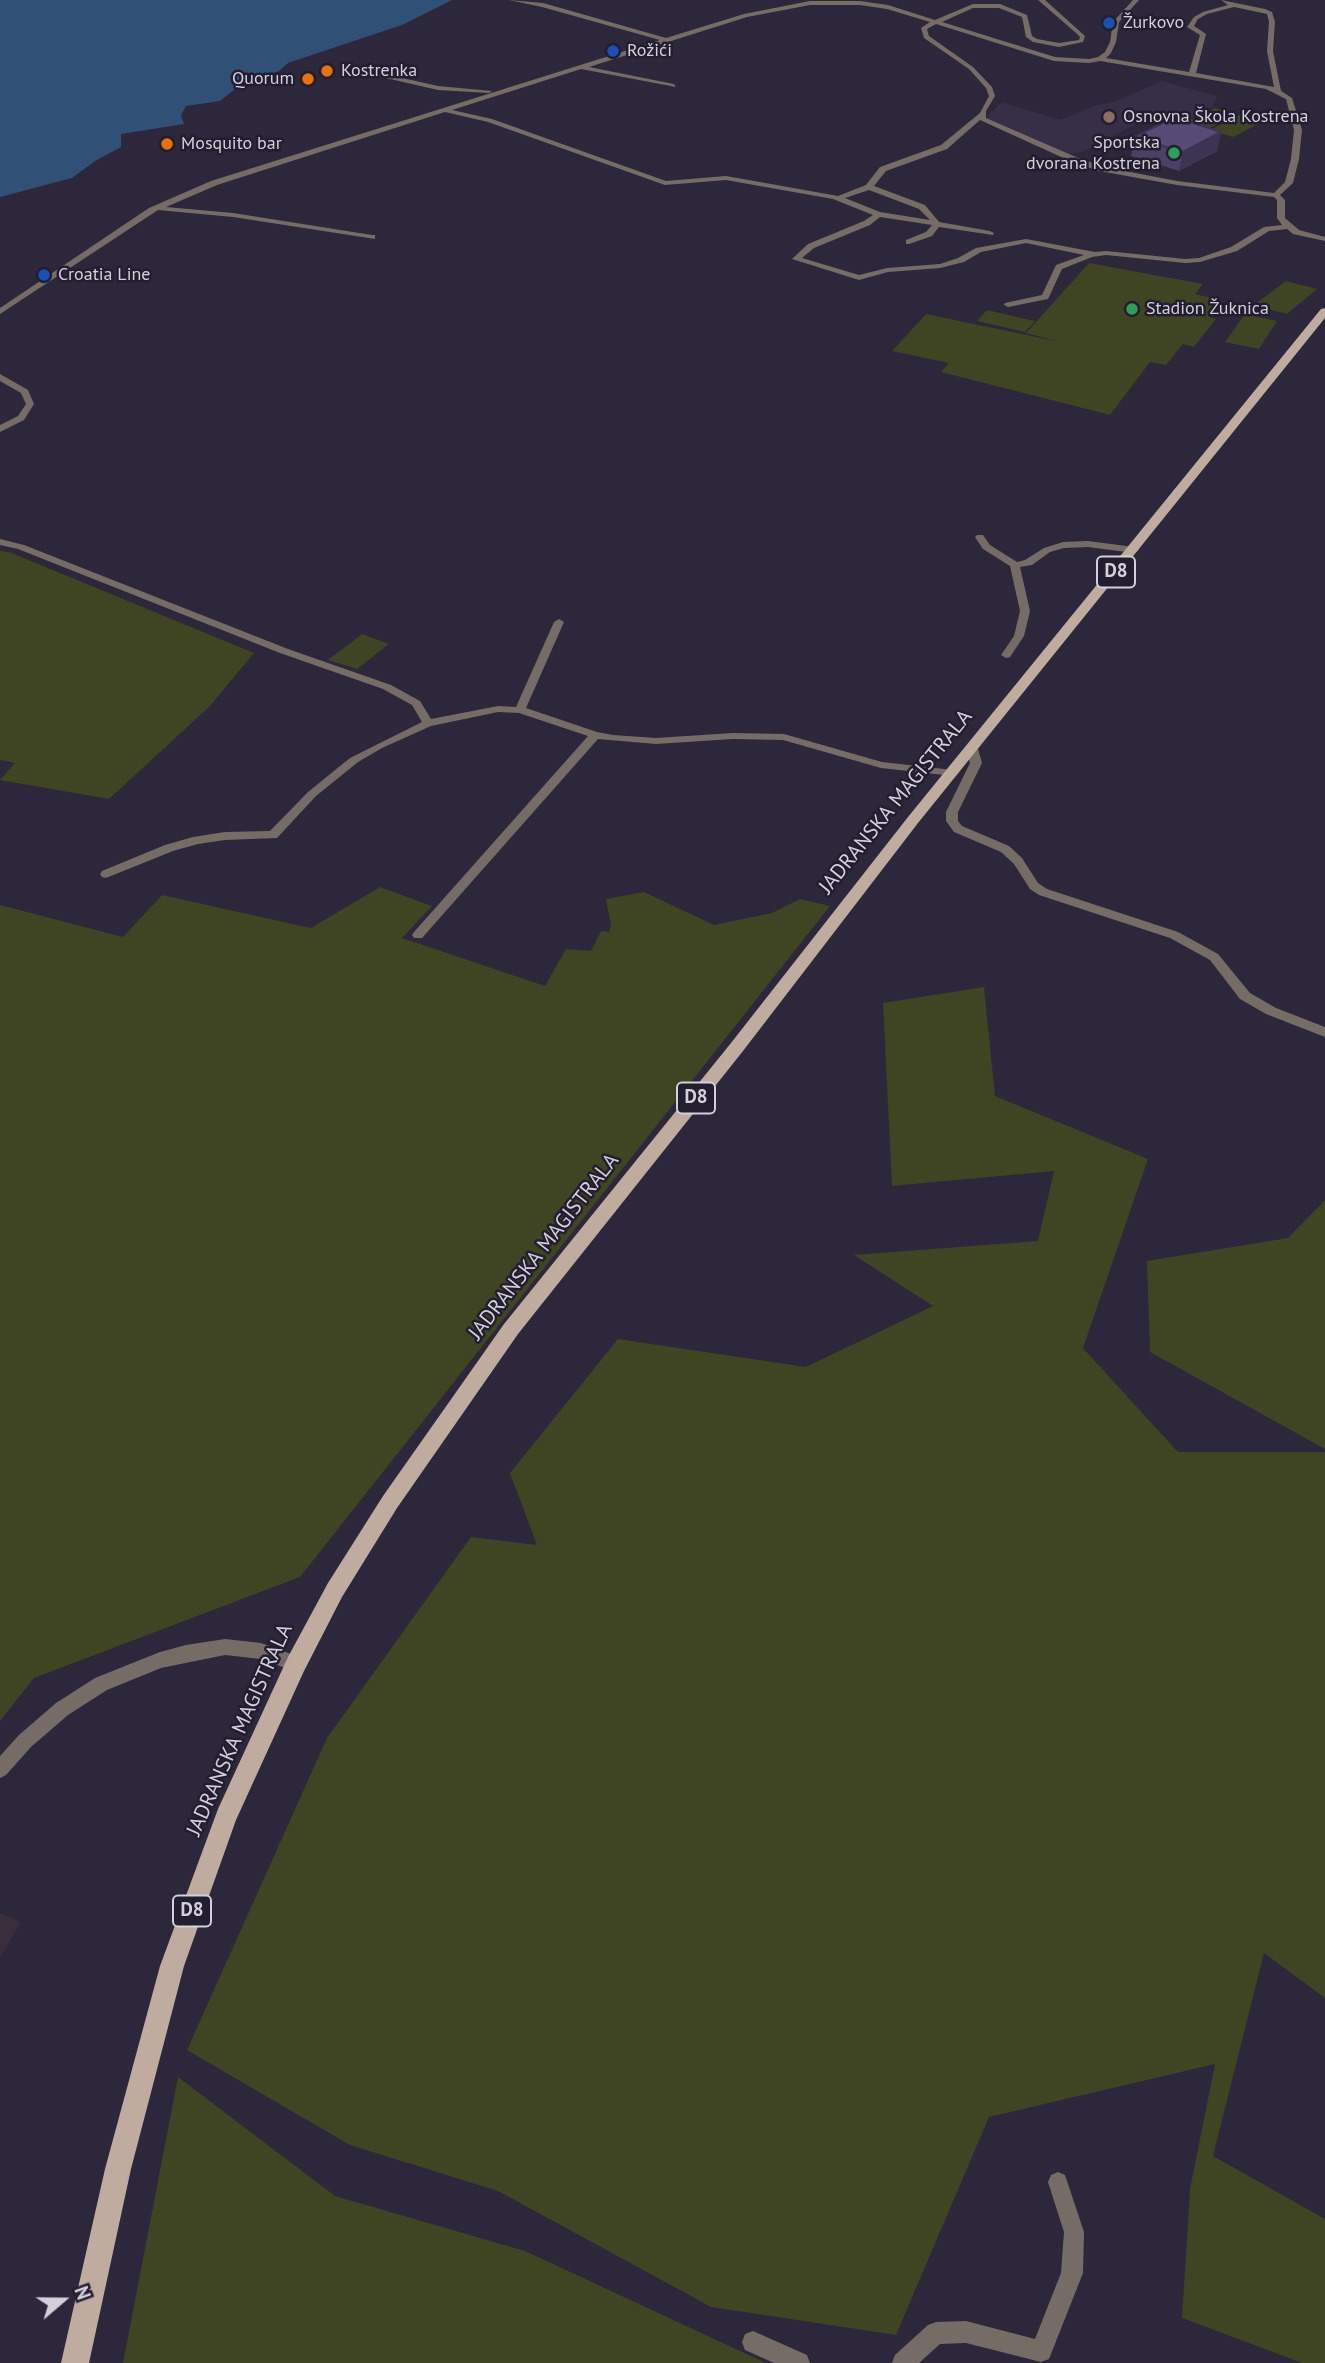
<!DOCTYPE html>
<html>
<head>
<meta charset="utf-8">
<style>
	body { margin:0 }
	#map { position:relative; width:1325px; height:2363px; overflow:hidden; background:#2c273a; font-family:"PT Sans",sans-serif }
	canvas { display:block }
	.north { position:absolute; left:28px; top:2265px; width:70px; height:70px; -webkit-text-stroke:5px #231e2f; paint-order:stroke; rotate:70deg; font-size:19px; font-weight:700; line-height:28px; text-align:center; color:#d3d0dc }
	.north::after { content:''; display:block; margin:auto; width:24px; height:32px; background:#d3d0dc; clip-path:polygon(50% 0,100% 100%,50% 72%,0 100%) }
</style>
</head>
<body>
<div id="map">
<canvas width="1325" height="2363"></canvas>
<div class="north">N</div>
</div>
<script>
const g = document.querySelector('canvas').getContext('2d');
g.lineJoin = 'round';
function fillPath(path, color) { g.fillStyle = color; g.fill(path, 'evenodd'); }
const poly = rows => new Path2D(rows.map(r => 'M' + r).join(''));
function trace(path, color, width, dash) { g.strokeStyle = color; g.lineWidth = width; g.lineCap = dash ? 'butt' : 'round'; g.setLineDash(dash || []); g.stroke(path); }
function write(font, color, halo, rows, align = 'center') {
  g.font = font + ' "PT Sans",sans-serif'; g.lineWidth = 5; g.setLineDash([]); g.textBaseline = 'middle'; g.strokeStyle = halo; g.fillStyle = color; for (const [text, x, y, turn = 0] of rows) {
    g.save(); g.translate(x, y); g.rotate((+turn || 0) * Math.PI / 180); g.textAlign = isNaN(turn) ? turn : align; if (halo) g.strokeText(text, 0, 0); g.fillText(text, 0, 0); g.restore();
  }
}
const industrial = poly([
	[0,1913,21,1922,0,1958]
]);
const built = poly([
	[1162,81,1217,96,1213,107,1182,123,1154,115,1082,152,1070,154,988,119,989,114,1002,102,1060,120,1094,106,1114,102]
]);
const green = poly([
	[1215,108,1237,114,1208,129,1186,122],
	[1239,115,1262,122,1233,137,1210,130],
	[1089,263,1203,284,1195,294,1223,301,1209,317,1216,319,1194,347,1183,344,1166,365,1150,362,1110,415,941,372,949,363,892,351,926,314,1060,342,1026,333],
	[1286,281,1317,289,1287,314,1254,305],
	[987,310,1035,321,1025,332,977,321],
	[1245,314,1277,321,1259,349,1225,342],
	[0,551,9,552,254,653,210,706,109,799,0,780,15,763,0,760],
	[362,634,389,644,357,669,328,660],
	[380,887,432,906,402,938,545,986,566,949,591,951,601,931,609,932,611,925,606,899,644,892,714,925,772,913,800,899,830,906,300,1577,34,1678,0,1721,0,905,123,937,162,895,311,928],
	[984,987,995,1096,1148,1159,1083,1348,1178,1452,1325,1452,1325,1998,1264,1953,1213,2156,1325,2219,1325,2363,1302,2363,1182,2318,1190,2189,1215,2064,989,2117,896,2335,711,2307,498,2191,350,2145,187,2050,327,1738,471,1537,537,1545,510,1473,618,1339,806,1367,933,1306,854,1255,1038,1241,1054,1171,892,1186,883,1003],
	[1325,1200,1325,1449,1150,1352,1147,1261,1288,1238],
	[178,2077,335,2196,525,2251,766,2363,123,2363]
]);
const water = poly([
	[0,0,452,0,402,25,288,63,279,71,240,85,220,101,186,106,181,115,184,124,121,134,121,147,95,161,72,178,0,197]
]);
const minor = poly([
	[509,0,543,3,666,38,744,14,810,1,860,1,888,5,935,20,973,4,1000,4,1027,15,1032,36,1037,39,1059,43,1079,40,1080,37,1076,33,1038,0,1045,0,1085,36,1083,42,1059,47,1033,42,1026,37,1022,17,999,8,973,8,942,22,1055,57,1089,59,1098,57,1105,52,1110,42,1113,22,1133,0,1139,0,1119,22,1116,42,1111,53,1106,58,1189,72,1200,35,1187,27,1194,17,1203,12,1228,5,1221,0,1265,9,1272,12,1275,22,1273,51,1281,91,1292,98,1302,130,1299,159,1293,183,1280,195,1285,200,1285,218,1299,230,1325,237,1325,241,1293,234,1287,229,1269,231,1237,251,1200,262,1185,263,1106,255,1092,257,1062,269,1048,299,1008,307,1004,305,1005,303,1042,295,1056,265,1084,255,1026,243,981,252,964,262,940,268,888,272,859,280,792,259,808,244,864,221,873,215,833,199,726,180,665,185,488,122,445,112,217,185,166,207,233,213,372,235,375,235,375,239,233,217,158,210,0,314,0,308,149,208,211,181,660,40,542,7,509,0],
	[810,5,860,5,887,9,930,22,921,28,924,38,969,69,986,88,989,96,980,113,941,145,880,167,866,185,838,196,726,176,666,181,492,119,452,110,581,69,676,87,674,84,589,67,747,17,810,5],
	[1234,7,1267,14,1269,22,1267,51,1274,87,1196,73,1206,34,1194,26,1198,19,1207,14,1234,7],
	[936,24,1054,61,1089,63,1100,61,1266,89,1286,99,1294,130,1291,159,1285,182,1274,193,1177,181,1104,167,1076,157,986,118,986,111,995,96,992,87,973,67,929,36,927,29,936,24],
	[980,120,1070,161,1099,171,1177,185,1274,197,1277,200,1277,218,1282,225,1264,227,1231,247,1199,258,1185,259,1106,251,1095,252,1026,239,976,248,958,258,940,264,887,268,859,275,802,258,814,248,870,225,880,217,932,225,926,232,906,240,906,244,909,244,932,236,939,227,993,235,994,233,990,231,939,222,925,205,874,186,886,171,947,149,980,120],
	[869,190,919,209,930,220,880,212,845,198,869,190],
	[353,67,438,86,492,91,489,93,438,90,351,70,353,67],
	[0,374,28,390,34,404,24,420,0,432,0,425,18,416,26,404,21,393,0,381,0,374],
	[977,535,983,535,990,545,1017,562,1025,560,1044,548,1063,542,1088,541,1134,547,1139,550,1134,553,1088,547,1064,548,1050,552,1032,565,1020,567,1030,611,1024,636,1010,657,1006,658,1001,655,1014,636,1020,611,1010,566,983,549,975,537,977,535],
	[0,539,24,545,288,649,391,685,420,701,431,719,498,706,516,707,554,622,559,619,564,622,526,708,597,732,613,735,656,738,733,733,784,734,882,762,953,770,959,773,953,776,881,768,783,740,733,739,656,744,598,739,422,938,414,938,412,935,414,932,588,736,519,713,498,712,431,726,382,748,358,762,316,796,277,838,225,840,198,844,173,851,106,878,102,877,100,874,102,871,165,845,193,837,225,832,270,831,308,792,350,758,422,722,412,705,383,689,280,653,18,549,0,545,0,539],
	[972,746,978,749,982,763,958,812,958,821,962,826,1009,846,1022,858,1038,883,1047,889,1178,932,1218,954,1250,993,1276,1008,1325,1027,1325,1037,1266,1014,1240,999,1210,960,1170,938,1039,895,1030,889,1014,864,1001,852,954,832,946,821,946,812,970,763,966,749,972,746],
	[225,1639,261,1643,302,1658,305,1664,302,1670,296,1672,261,1659,225,1655,161,1668,107,1690,68,1715,31,1747,6,1775,0,1778,0,1756,19,1735,56,1703,95,1678,160,1652,186,1645,225,1639],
	[1058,2172,1065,2175,1084,2232,1083,2273,1049,2359,1041,2362,966,2343,940,2344,919,2363,892,2363,895,2355,928,2325,936,2322,966,2321,1035,2339,1061,2273,1064,2232,1048,2182,1051,2175,1058,2172],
	[753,2331,807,2355,810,2363,774,2363,745,2350,742,2342,745,2334,753,2331]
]);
const primary = poly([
	[1325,308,1325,318,918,823,743,1051,518,1334,397,1508,342,1597,304,1671,236,1820,184,1966,131,2169,89,2363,61,2363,105,2169,160,1966,218,1809,288,1657,328,1583,383,1496,504,1324,731,1043,908,817,1321,309,1325,308]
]);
const wall = poly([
	[1221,132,1217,151,1179,171,1131,156,1134,137]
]);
const shadedWall = poly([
	[1221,132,1217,151,1179,171,1183,152]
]);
const building = poly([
	[1175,117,1221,132,1183,152,1134,137,1175,117]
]);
const markers = [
	[1109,23,7,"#1a4fb4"],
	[613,51,7,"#1a4fb4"],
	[327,71,7,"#e8710a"],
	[308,79,7,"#e8710a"],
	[1109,117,7,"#8d6e63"],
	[167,144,7,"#e8710a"],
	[1174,153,7,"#2e9e5b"],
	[44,275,7,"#1a4fb4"],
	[1132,309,7,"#2e9e5b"]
];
const farPoinames = [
	["Žurkovo",1123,23],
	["Rožići",627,51],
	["Kostrenka",341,71],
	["Quorum",294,79,"right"],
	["Osnovna Škola Kostrena",1123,117],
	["Sportska",1160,143,"right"],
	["dvorana Kostrena",1160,164,"right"],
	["Mosquito bar",181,144],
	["Croatia Line",58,275],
	["Stadion Žuknica",1146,309]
];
const shields = [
	[1116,572,38],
	[696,1098,38],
	[192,1911,38]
];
const shieldNames = [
	["D8",1116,572],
	["D8",696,1098],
	["D8",192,1911]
];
const streetNames = [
	["JADRANSKA MAGISTRALA",896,802,-51],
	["JADRANSKA MAGISTRALA",544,1247,-52],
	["JADRANSKA MAGISTRALA",240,1730,-66]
];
fillPath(industrial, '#3a2d3c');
fillPath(built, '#362f47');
fillPath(green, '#3f4423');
fillPath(water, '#315075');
fillPath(minor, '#756c66');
fillPath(primary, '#bfac9f');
fillPath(wall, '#4b4065');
fillPath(shadedWall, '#3d3453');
fillPath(building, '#574a76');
trace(building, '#3d3453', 2);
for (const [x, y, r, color] of markers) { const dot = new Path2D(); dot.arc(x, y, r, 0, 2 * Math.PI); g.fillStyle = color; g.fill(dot); trace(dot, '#231e2f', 2.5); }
write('18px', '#d3d0dc', '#231e2f', farPoinames, 'left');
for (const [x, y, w] of shields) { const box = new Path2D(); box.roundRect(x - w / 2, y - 15.5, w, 31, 5); g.fillStyle = '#231e2f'; g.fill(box); trace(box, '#d3d0dc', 2); }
write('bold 19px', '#d3d0dc', null, shieldNames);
write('21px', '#d3d0dc', '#231e2f', streetNames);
</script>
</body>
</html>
